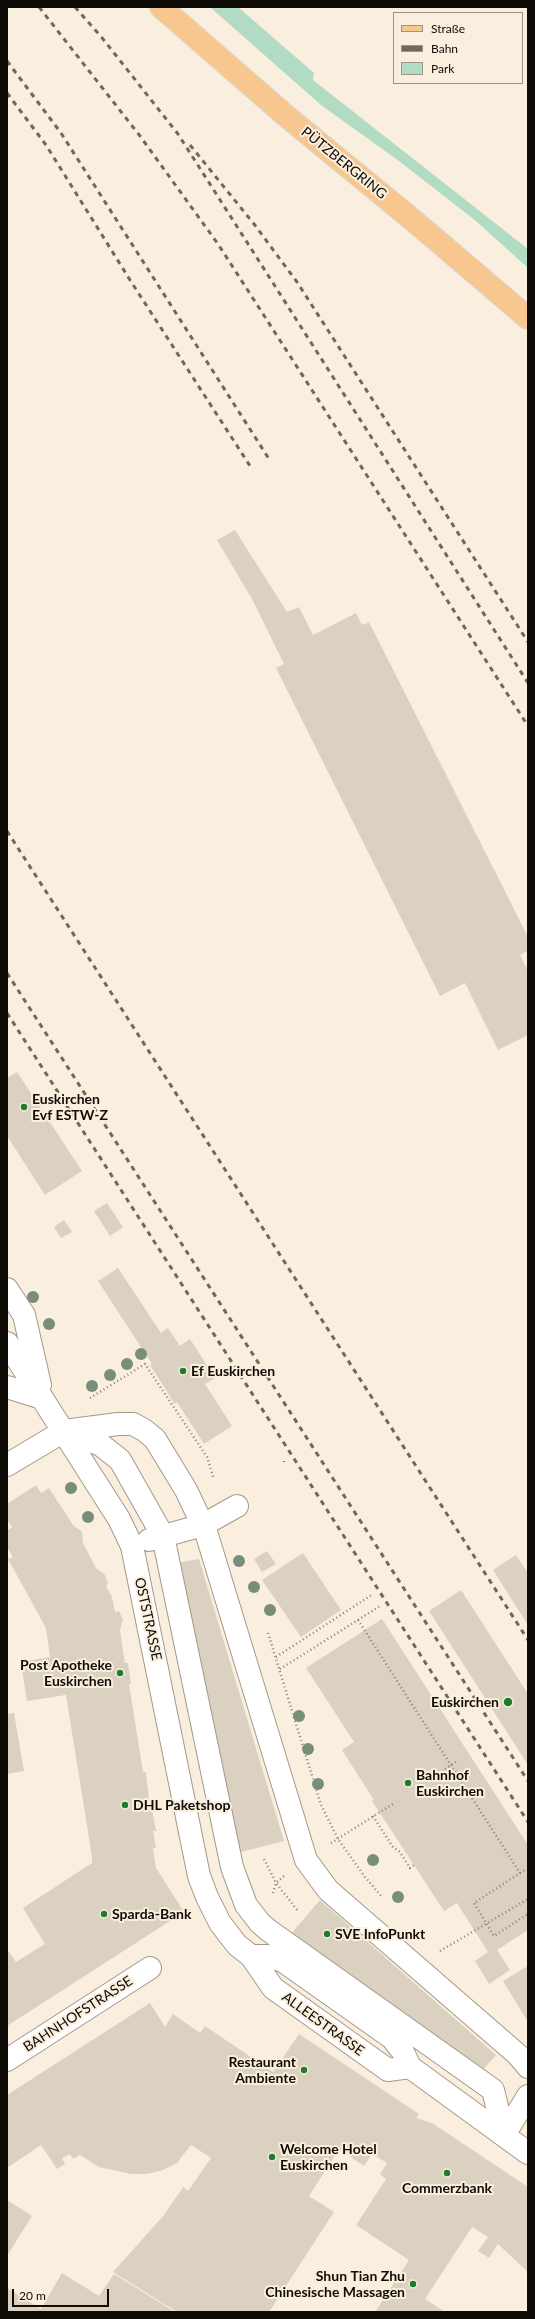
<!DOCTYPE html>
<html>
<head>
<meta charset="utf-8">
<style>
	body { margin:0 }
	#map { position:relative; width:535px; height:2319px; overflow:hidden; background:#faefde; font-family:Lato,sans-serif }
	canvas { display:block }
	.frame { position:absolute; inset:0; border:8px solid #0f0c07; pointer-events:none }
	.legend { position:absolute; left:393px; top:12px; width:130px; height:72px; box-sizing:border-box; background:#faefde; border:1px solid #9c9488; margin:0; padding:5px 7px; list-style:none; font-size:12px; color:#0f0c07 }
	.legend li { display:flex; align-items:center; gap:8px; height:20px }
	.legend b { width:20px; border:1px solid #9c9488 }
	.scale { position:absolute; left:12px; top:2289px; width:97px; height:18px; box-sizing:border-box; border:2px solid #0f0c07; border-top:0; padding-left:5px; font-size:12px; line-height:14px; white-space:nowrap; color:#0f0c07; -webkit-text-stroke:3px #faefde; paint-order:stroke }
</style>
</head>
<body>
<div id="map">
<canvas width="535" height="2319"></canvas>
<div class="frame"></div>
<ul class="legend">
<li><b style="height:5px;background:#f7c78f"></b>Straße</li>
<li><b style="height:5px;background:#6f685e"></b>Bahn</li>
<li><b style="height:11px;background:#b1dbc3"></b>Park</li>
</ul>
<div class="scale">20 m</div>
</div>
<script>
const g = document.querySelector('canvas').getContext('2d');
g.lineJoin = 'round';
function fillPath(path, color) { g.fillStyle = color; g.fill(path, 'evenodd'); }
const poly = rows => new Path2D(rows.map(r => 'M' + r).join(''));
function trace(path, color, width, dash) { g.strokeStyle = color; g.lineWidth = width; g.lineCap = dash ? 'butt' : 'round'; g.setLineDash(dash || []); g.stroke(path); }
function write(font, color, halo, rows, align = 'center') {
  g.font = font + ' Lato,sans-serif'; g.lineWidth = 4; g.setLineDash([]); g.textBaseline = 'middle'; g.strokeStyle = halo; g.fillStyle = color; for (const [text, x, y, turn = 0] of rows) {
    g.save(); g.translate(x, y); g.rotate((+turn || 0) * Math.PI / 180); g.textAlign = isNaN(turn) ? turn : align; if (halo) g.strokeText(text, 0, 0); g.fillText(text, 0, 0); g.restore();
  }
}
const green = poly([
	[210,7,238,7,314,73,313,80,528,249,528,268,476,221,399,161,321,105]
]);
const building = poly([
	[235,530,287,612,299,607,313,635,356,613,362,625,369,622,528,937,528,951,520,955,528,971,528,1035,498,1050,465,983,440,996,276,668,284,664,252,599,217,540],
	[17,1072,82,1171,45,1195,7,1136,7,1078],
	[107,1203,123,1227,110,1236,94,1211],
	[64,1220,72,1232,61,1238,54,1227],
	[118,1268,161,1333,168,1328,180,1346,190,1339,215,1378,205,1384,232,1426,204,1444,177,1402,175,1404,150,1365,152,1364,98,1281],
	[36,1485,41,1493,49,1488,73,1525,82,1532,83,1543,96,1568,105,1575,108,1584,106,1586,112,1597,115,1612,119,1611,123,1620,120,1630,122,1644,125,1663,128,1663,131,1684,129,1684,143,1772,146,1772,150,1810,152,1810,156,1831,153,1831,156,1848,153,1848,156,1868,184,1912,7,2026,7,1949,16,1962,45,1944,23,1908,92,1863,92,1857,66,1695,27,1701,21,1662,50,1657,46,1628,8,1559,13,1557,7,1547,7,1531,12,1527,7,1520,7,1504],
	[267,1551,276,1564,262,1572,254,1559],
	[303,1553,341,1610,301,1637,262,1580],
	[516,1555,528,1573,528,1625,493,1570],
	[199,1559,284,1841,237,1853,177,1563],
	[461,1590,528,1694,528,1765,429,1611],
	[382,1619,528,1845,528,1930,497,1950,510,1970,489,1984,475,1961,488,1952,457,1903,444,1911,372,1801,374,1800,342,1750,354,1742,306,1668],
	[14,1713,24,1771,7,1774,7,1714],
	[320,1900,496,2055,481,2072,289,1936],
	[528,1966,528,2022,503,1981],
	[150,2003,165,2027,173,2014,200,2033,205,2026,273,2072,299,2034,419,2114,416,2118,432,2123,528,2187,528,2272,498,2244,489,2258,478,2251,488,2237,472,2227,425,2299,445,2312,375,2312,409,2260,356,2225,386,2179,380,2174,387,2163,372,2154,364,2166,339,2149,309,2196,334,2212,269,2312,177,2312,113,2272,164,2215,183,2187,188,2191,211,2158,191,2145,177,2163,163,2170,147,2174,131,2174,99,2167,80,2155,73,2159,70,2154,62,2158,65,2164,57,2169,41,2145,7,2168,7,2095],
	[7,2200,32,2216,7,2256],
	[62,2273,99,2296,114,2274,175,2312,7,2312,7,2288,41,2309]
]);
const path = poly([
	[90,1398,145,1364,207,1457,214,1479],
	[284,1461,284,1463],
	[358,1620,380,1606],
	[268,1633,321,1805,338,1839,365,1877,382,1897],
	[276,1657,373,1594],
	[280,1669,358,1620,520,1873,474,1903,494,1936,528,1914],
	[445,1769,456,1762],
	[467,1791,473,1788],
	[373,1816,393,1847,400,1852,410,1868,414,1865],
	[331,1843,393,1804],
	[264,1859,276,1883,298,1911],
	[520,1873,526,1869],
	[273,1893,276,1883,284,1876],
	[440,1951,528,1899]
]);
const minor = poly([
	[7,1289,24,1315,40,1385],
	[7,1343,119,1519,132,1546,199,1876,207,1897,220,1923,237,1945,251,1956,273,1988,388,2070,410,2067],
	[7,1387,42,1398],
	[65,1432,101,1445,120,1460,163,1536,232,1867,246,1905,260,1923,268,1930,493,2090,504,2135],
	[7,1465,64,1431,118,1424,133,1424,144,1430,155,1439,186,1490,206,1532,306,1860,328,1890,518,2055,528,2067],
	[149,1540,203,1525,237,1506],
	[251,1956,268,1956,283,1961,392,2038,403,2052,410,2067,528,2153],
	[7,2060,150,1968],
	[504,2135,528,2096]
]);
const major = poly([
	[161,7,285,115,414,221,528,318]
]);
const rail = poly([
	[39,7,140,136,218,244,528,726],
	[75,7,103,39,178,134,528,683],
	[7,61,61,133,269,459],
	[7,93,46,145,130,280,252,469],
	[190,145,254,224,297,282,528,642],
	[7,831,528,1640],
	[7,973,528,1781],
	[7,1013,528,1822]
]);
const trees = [
	[33,1297],
	[49,1324],
	[141,1354],
	[127,1364],
	[110,1375],
	[92,1386],
	[71,1488],
	[88,1517],
	[239,1561],
	[254,1587],
	[270,1610],
	[299,1716],
	[308,1749],
	[318,1784],
	[373,1860],
	[398,1897]
];
const markers = [
	[24,1107,4,"#207c2c"],
	[183,1371,4,"#207c2c"],
	[120,1673,4,"#207c2c"],
	[508,1702,5,"#207c2c"],
	[408,1783,4,"#207c2c"],
	[125,1805,4,"#207c2c"],
	[104,1914,4,"#207c2c"],
	[327,1934,4,"#207c2c"],
	[304,2070,4,"#207c2c"],
	[272,2157,4,"#207c2c"],
	[447,2173,4,"#207c2c"],
	[413,2284,4,"#207c2c"]
];
const streetNames = [
	["PÜTZBERGRING",344,163,39],
	["OSTSTRASSE",148,1619,78],
	["BAHNHOFSTRASSE",78,2014,-33],
	["ALLEESTRASSE",323,2024,36]
];
const poiNames = [
	["Euskirchen",32,1099],
	["Evf ESTW-Z",32,1115],
	["Ef Euskirchen",191,1371],
	["Post Apotheke",112,1665,"right"],
	["Euskirchen",112,1681,"right"],
	["Euskirchen",499,1702,"right"],
	["Bahnhof",416,1775],
	["Euskirchen",416,1791],
	["DHL Paketshop",133,1805],
	["Sparda-Bank",112,1914],
	["SVE InfoPunkt",335,1934],
	["Restaurant",296,2062,"right"],
	["Ambiente",296,2078,"right"],
	["Welcome Hotel",280,2149],
	["Euskirchen",280,2165],
	["Commerzbank",447,2188,"center"],
	["Shun Tian Zhu",405,2276,"right"],
	["Chinesische Massagen",405,2292,"right"]
];
fillPath(green, '#b1dbc3');
fillPath(building, '#dbd1c0');
trace(minor, '#a3998a', 24);
trace(major, '#d9d8d7', 24);
trace(path, '#898277', 2.5, [1, 3]);
trace(minor, '#fff', 22);
trace(major, '#f7c78f', 22);
trace(rail, '#6f685e', 3, [5, 5]);
g.fillStyle = '#788e7a';
for (const [x, y] of trees) { g.beginPath(); g.arc(x, y, 6, 0, 2 * Math.PI); g.fill(); }
for (const [x, y, r, color] of markers) { const dot = new Path2D(); dot.arc(x, y, r, 0, 2 * Math.PI); g.fillStyle = color; g.fill(dot); trace(dot, '#faefde', 1.5); }
write('14px', '#0f0c07', '#faefde', streetNames);
write('bold 14px', '#0f0c07', '#faefde', poiNames, 'left');
</script>
</body>
</html>
